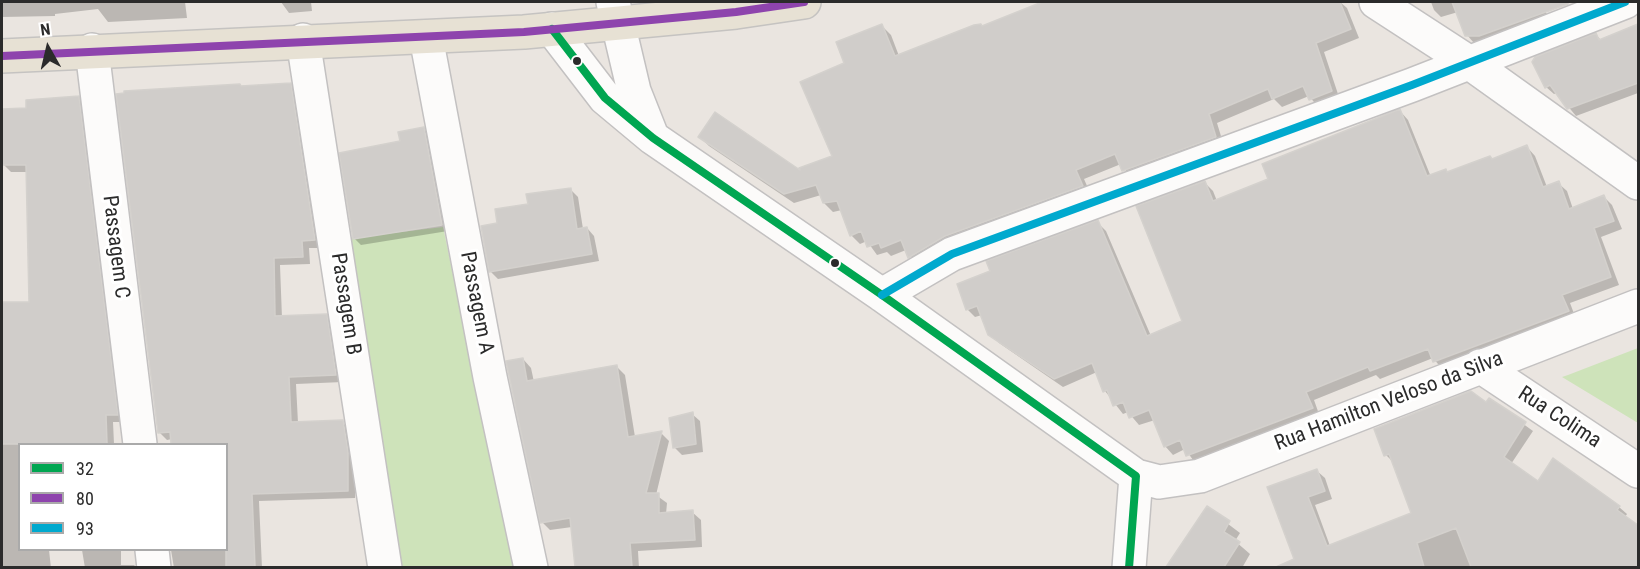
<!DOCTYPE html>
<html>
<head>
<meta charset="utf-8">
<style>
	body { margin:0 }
	#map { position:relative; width:1640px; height:569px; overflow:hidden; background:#eae5e0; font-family:"Roboto Condensed",sans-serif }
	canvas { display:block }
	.frame { position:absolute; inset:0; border:3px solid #2b2b2b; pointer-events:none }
	.legend { position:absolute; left:18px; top:443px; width:210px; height:108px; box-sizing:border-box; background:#fff; border:2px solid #aaa; margin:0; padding:8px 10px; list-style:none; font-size:18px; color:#2b2b2b }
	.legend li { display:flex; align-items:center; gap:12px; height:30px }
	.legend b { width:30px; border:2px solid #aaa }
	.north { position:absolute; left:18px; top:18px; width:60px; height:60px; -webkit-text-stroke:4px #fff; paint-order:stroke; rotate:352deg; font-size:16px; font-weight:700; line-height:24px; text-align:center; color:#2b2b2b }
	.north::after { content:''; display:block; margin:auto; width:21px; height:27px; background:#2b2b2b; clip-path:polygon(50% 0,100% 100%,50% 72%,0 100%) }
</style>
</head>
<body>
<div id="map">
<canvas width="1640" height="569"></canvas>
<div class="frame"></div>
<ul class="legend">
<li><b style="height:8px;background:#00a651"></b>32</li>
<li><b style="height:8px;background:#8e44ad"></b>80</li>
<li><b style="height:8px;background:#00a9ce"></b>93</li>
</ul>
<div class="north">N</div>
</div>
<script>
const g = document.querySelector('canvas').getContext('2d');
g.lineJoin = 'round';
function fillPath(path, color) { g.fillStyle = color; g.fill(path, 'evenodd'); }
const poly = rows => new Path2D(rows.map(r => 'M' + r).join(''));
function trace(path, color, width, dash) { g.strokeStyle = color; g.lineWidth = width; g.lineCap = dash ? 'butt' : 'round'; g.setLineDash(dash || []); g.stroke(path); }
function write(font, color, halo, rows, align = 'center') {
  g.font = font + ' "Roboto Condensed",sans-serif'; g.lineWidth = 6; g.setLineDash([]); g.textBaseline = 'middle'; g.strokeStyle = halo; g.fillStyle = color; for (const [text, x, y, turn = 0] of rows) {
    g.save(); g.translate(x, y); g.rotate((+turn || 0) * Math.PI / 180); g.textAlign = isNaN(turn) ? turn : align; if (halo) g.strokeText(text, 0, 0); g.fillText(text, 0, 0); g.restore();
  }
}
const green = poly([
	[443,227,515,567,394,567,342,239],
	[1638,348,1638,423,1562,377,1568,375]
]);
const shadow = poly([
	[2,2,185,2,187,18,108,22,98,9,55,14,55,16,2,17],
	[281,2,311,2,312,11,289,13],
	[1046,2,1340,2,1347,8,1359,38,1324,52,1340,100,1319,108,1309,96,1282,107,1274,99,1217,123,1224,146,1133,180,1121,164,1084,179,1091,195,918,266,906,250,891,256,887,252,877,255,867,241,860,244,851,235,842,210,833,212,824,203,821,195,794,203,709,146,700,137,804,174,834,157,846,64,882,26,891,35,899,56,983,27],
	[1431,2,1542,2,1549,20,1474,43,1467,35,1458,12,1441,17,1434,10],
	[1638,26,1638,93,1576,116,1557,93,1554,94,1546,87,1596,35,1602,41],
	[290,85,298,92,322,248,309,248,310,264,280,265,282,318,326,316,334,324,343,382,296,384,298,423,342,422,350,430,355,461,355,498,259,501,262,568,174,568,171,550,226,550,226,444,172,444,172,439,167,440,159,432,242,88],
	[78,98,86,106,124,422,113,422,114,444,20,444,20,550,49,550,51,568,2,568,2,341,31,339,28,172,11,172,3,164,2,110,27,110],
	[1400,111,1408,120,1431,177,1493,160,1527,147,1535,156,1547,187,1558,183,1567,191,1573,209,1604,197,1612,205,1622,229,1601,237,1619,285,1570,303,1576,319,1443,370,1433,358,1380,379,1376,375,1314,400,1320,417,1196,464,1185,449,1173,455,1165,446,1155,420,1139,425,1128,412,1123,414,1105,391,1097,372,1063,387,999,343,990,334,982,315,975,317,967,309,992,272,1097,222,1106,231,1151,336,1184,322,1205,183,1213,191,1217,201,1270,180],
	[423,128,430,135,448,231,361,245,354,238],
	[570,189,578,197,583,229,587,228,594,236,599,261,498,279,491,272,499,225,529,205],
	[523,359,531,368,534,382,617,367,625,375,635,437,661,433,669,441,656,495,667,503,666,514,692,512,701,520,702,547,638,551,639,568,576,568,572,527,550,530,542,522],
	[1490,400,1533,431,1511,464,1539,483,1619,507,1627,514,1625,517,1638,527,1638,568,1299,568,1269,488,1317,471,1325,478,1332,499,1315,505,1330,546,1413,514,1394,463,1386,455,1487,405],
	[692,414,700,421,703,452,682,455,674,447],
	[1207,508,1240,533,1235,541,1250,554,1242,568,1168,568],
	[82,550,121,550,121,565,134,565,137,568,85,568]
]);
const building = poly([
	[1042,2,1340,2,1351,29,1316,43,1332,91,1309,100,1303,86,1272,99,1268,89,1209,114,1216,137,1122,171,1115,154,1076,170,1083,186,945,236,908,258,901,240,881,248,879,243,867,247,861,231,850,236,837,201,823,203,816,185,784,194,698,137,715,112,800,170,799,168,832,156,800,82,844,63,836,42,882,24,895,56,974,25,981,24,982,26,1042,2],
	[1452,2,1568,2,1568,4,1479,36,1465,36,1452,2],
	[1638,24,1638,83,1567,109,1550,85,1545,88,1532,62,1535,57,1596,33,1599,40,1638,24],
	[291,83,315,240,302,241,303,257,274,258,275,316,327,314,336,375,289,377,291,422,343,420,348,452,348,491,252,494,255,567,226,567,226,444,171,444,170,432,158,433,116,94,124,93,124,91,240,84,241,86,291,83],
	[79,96,118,415,106,415,107,444,2,444,2,302,29,302,26,165,2,165,2,109,26,108,26,100,79,96],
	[1400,109,1427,176,1446,169,1447,172,1490,156,1492,159,1527,145,1543,187,1559,181,1569,209,1604,195,1614,221,1594,228,1611,277,1562,295,1569,311,1433,362,1428,349,1370,371,1368,367,1306,392,1313,408,1186,456,1180,440,1164,447,1149,410,1129,418,1123,402,1113,406,1107,390,1103,392,1092,363,1054,379,988,335,977,306,966,310,957,284,990,271,986,261,1098,220,1147,336,1182,321,1136,206,1205,181,1213,201,1268,179,1262,164,1400,109],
	[424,127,442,225,353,239,339,153,400,141,398,132,424,127],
	[571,188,577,229,587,227,592,254,489,272,481,226,497,223,495,209,528,204,526,194,571,188],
	[523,358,527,381,617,365,628,437,662,431,646,493,659,493,659,513,693,510,695,540,630,543,632,567,575,567,570,518,540,523,506,361,523,358],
	[1471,391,1486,402,1489,398,1526,422,1504,457,1538,481,1553,458,1620,506,1617,510,1638,525,1638,567,1471,567,1456,528,1417,543,1424,567,1276,567,1294,559,1267,487,1317,469,1325,491,1308,497,1327,546,1411,513,1389,454,1384,456,1374,429,1471,391],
	[693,412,696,444,673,448,669,418,693,412],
	[1207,506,1230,521,1224,532,1240,542,1224,567,1166,567,1207,506]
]);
const minor = poly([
	[613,2,634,91,651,134],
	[1376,2,1470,63,1638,183],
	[552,29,605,98,653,138,882,295,1136,476,1129,568],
	[426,37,490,377,531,568],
	[303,40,385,568],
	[92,50,140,444],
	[882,295,952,254,1412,85,1625,2],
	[1480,366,1638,471],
	[1136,476,1159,482,1200,476,1638,306],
	[152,550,154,568]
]);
const major = poly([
	[2,56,524,32,736,12,804,2]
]);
const bus1 = poly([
	[552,29,605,98,653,138,882,295,1136,476,1129,568]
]);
const bus2 = poly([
	[2,56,524,32,736,12,804,2]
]);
const bus3 = poly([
	[882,295,952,254,1412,85,1625,2]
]);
const markers = [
	[577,61,5,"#2b2b2b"],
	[835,263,5,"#2b2b2b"]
];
const streetNames = [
	["Passagem C",115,247,83],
	["Passagem A",476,303,79],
	["Passagem B",345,304,81],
	["Rua Hamilton Veloso da Silva",1389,402,-21],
	["Rua Colima",1559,418,33]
];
fillPath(green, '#cee3ba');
fillPath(shadow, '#0003');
fillPath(building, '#d0cdca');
trace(building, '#d4d1cd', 1.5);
trace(minor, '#c3c1c1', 36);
trace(major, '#c5c3c1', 36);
trace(minor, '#fcfbfa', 33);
trace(major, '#e7e1d4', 33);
trace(bus1, '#00a651', 8);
trace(bus2, '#8e44ad', 8);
trace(bus3, '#00a9ce', 8);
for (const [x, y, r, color] of markers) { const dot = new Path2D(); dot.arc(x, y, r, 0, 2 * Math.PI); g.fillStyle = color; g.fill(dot); trace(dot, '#fff', 2); }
write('21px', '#2b2b2b', '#fff', streetNames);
</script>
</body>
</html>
